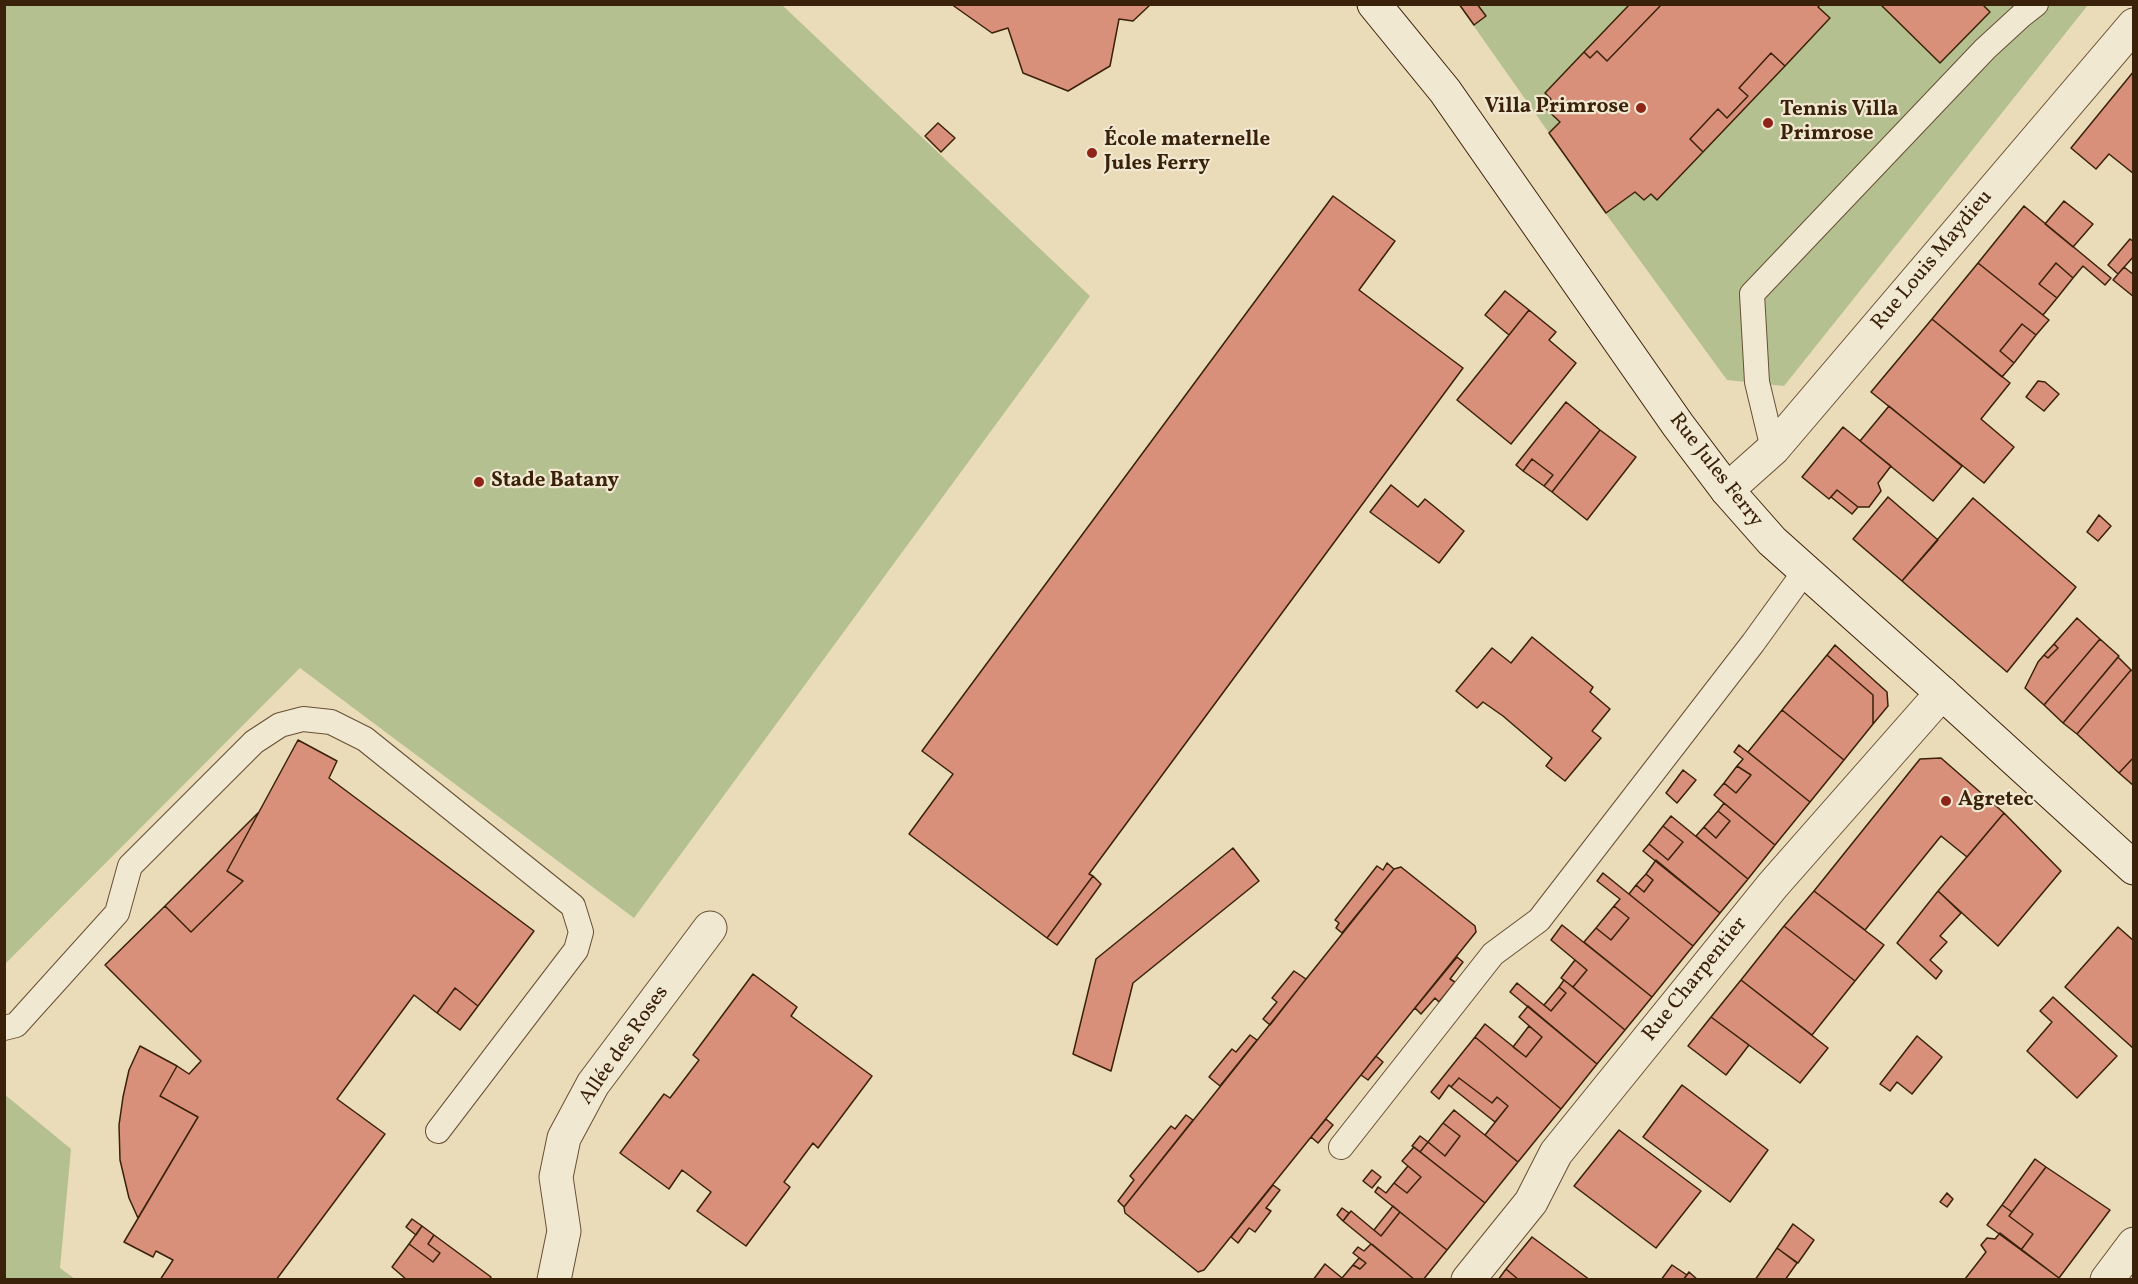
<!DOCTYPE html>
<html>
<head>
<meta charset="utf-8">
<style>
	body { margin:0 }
	#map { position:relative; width:2138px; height:1284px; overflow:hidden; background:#eadbb9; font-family:Vollkorn,serif }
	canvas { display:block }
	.frame { position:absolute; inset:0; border:6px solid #3a2109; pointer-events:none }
</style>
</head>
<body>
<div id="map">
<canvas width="2138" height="1284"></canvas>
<div class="frame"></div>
</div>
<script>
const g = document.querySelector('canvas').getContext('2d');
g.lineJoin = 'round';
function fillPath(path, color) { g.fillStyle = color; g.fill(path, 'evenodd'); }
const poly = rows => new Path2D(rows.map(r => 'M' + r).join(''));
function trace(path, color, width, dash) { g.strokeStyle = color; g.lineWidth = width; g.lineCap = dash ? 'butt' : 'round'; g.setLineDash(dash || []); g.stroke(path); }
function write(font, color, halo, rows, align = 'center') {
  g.font = font + ' Vollkorn,serif'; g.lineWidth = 4.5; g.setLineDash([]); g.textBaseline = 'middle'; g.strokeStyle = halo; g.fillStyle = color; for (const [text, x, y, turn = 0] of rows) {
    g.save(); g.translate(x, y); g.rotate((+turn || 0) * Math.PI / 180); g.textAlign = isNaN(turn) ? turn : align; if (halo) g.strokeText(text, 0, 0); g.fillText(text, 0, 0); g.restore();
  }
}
const green = poly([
	[5,4,782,5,1090,296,634,918,300,668,5,964],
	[1459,5,2088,5,1784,386,1727,380,1606,214],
	[4,1094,71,1149,60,1268,75,1279,5,1279]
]);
const building = poly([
	[951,4,1151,4,1133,21,1119,19,1110,66,1068,91,1023,73,1008,28,992,33,951,4],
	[1459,4,1477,4,1486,16,1474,25,1459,4],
	[1630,4,1662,4,1607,61,1597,51,1590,58,1584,52,1630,4],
	[1662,4,1821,4,1818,7,1830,18,1785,66,1771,53,1739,88,1748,96,1727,118,1718,109,1690,139,1703,152,1657,200,1651,194,1644,200,1635,192,1606,213,1549,133,1560,122,1543,106,1551,99,1545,93,1584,52,1590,58,1597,51,1607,61,1662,4],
	[1880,4,1982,4,1990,12,1940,63,1880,4],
	[1771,53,1785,66,1703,152,1690,139,1718,109,1727,118,1748,96,1739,88,1771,53],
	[2134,71,2134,174,2109,154,2096,169,2071,148,2134,71],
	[938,123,955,138,941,152,925,136,938,123],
	[1333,196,1395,241,1359,290,1463,368,1089,874,1093,876,1047,938,909,834,953,774,922,751,1333,196],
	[2064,201,2093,224,2073,247,2045,224,2064,201],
	[2024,206,2111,278,2105,285,2083,266,2073,278,2056,263,2039,284,2057,298,2043,315,1978,263,2024,206],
	[2130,239,2134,242,2134,256,2118,274,2108,265,2130,239],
	[1978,263,2049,320,2036,335,2022,324,2000,351,2014,363,2002,377,1932,319,1978,263],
	[2056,263,2073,278,2057,298,2039,284,2056,263],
	[2124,267,2134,275,2134,297,2113,280,2124,267],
	[1505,291,1529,310,1509,335,1485,315,1505,291],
	[1529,310,1556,332,1549,340,1576,363,1511,444,1457,400,1529,310],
	[1932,319,2010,383,1981,419,2014,447,1984,483,1871,392,1932,319],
	[2022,324,2036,335,2014,363,2000,351,2022,324],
	[2038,381,2045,382,2059,394,2044,411,2026,397,2038,381],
	[1566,402,1600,430,1552,492,1544,486,1553,475,1532,459,1523,471,1516,465,1566,402],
	[1889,406,1962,466,1933,501,1860,441,1889,406],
	[1843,427,1891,466,1878,483,1881,491,1869,507,1858,507,1837,490,1829,499,1802,477,1843,427],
	[1600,430,1636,457,1587,520,1552,492,1600,430],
	[1532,459,1553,475,1544,486,1523,471,1532,459],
	[1391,485,1418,507,1425,499,1464,531,1439,563,1370,512,1391,485],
	[1837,490,1858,507,1852,514,1831,497,1837,490],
	[1888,497,1938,540,1902,581,1853,539,1888,497],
	[1973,498,2076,587,2007,672,1902,581,1973,498],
	[2099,515,2111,526,2098,541,2087,532,2099,515],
	[2077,618,2100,639,2044,705,2025,688,2038,662,2044,655,2048,658,2058,648,2054,644,2077,618],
	[1532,637,1593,687,1590,692,1610,709,1592,731,1601,738,1565,781,1546,766,1552,758,1503,716,1483,702,1477,708,1456,691,1492,648,1511,663,1532,637],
	[2100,639,2119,656,2063,723,2044,705,2100,639],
	[2054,644,2058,648,2048,658,2044,655,2054,644],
	[1835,645,1887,692,1888,706,1873,724,1873,695,1827,655,1835,645],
	[1827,655,1873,695,1873,724,1844,760,1782,710,1827,655],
	[2118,657,2131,670,2077,734,2063,723,2118,657],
	[2131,670,2134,672,2134,757,2119,773,2077,734,2131,670],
	[1782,710,1844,760,1810,802,1748,752,1782,710],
	[298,740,337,761,329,778,534,931,478,1006,455,988,437,1013,414,995,337,1099,385,1134,276,1280,160,1280,173,1260,156,1251,153,1257,124,1242,198,1117,160,1096,177,1066,189,1074,201,1061,105,965,165,906,191,932,243,881,227,871,298,740],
	[1739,745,1810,802,1775,845,1714,795,1724,783,1736,793,1751,775,1737,766,1743,759,1734,752,1739,745],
	[2134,757,2134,786,2119,773,2134,757],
	[1941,758,2004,813,1967,857,1941,836,1865,930,1814,891,1920,759,1941,758],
	[1737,766,1751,775,1736,793,1724,783,1737,766],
	[1683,770,1696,780,1677,803,1666,793,1683,770],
	[1724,803,1775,845,1748,879,1696,836,1704,827,1716,838,1730,821,1718,811,1724,803],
	[1718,811,1730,821,1716,838,1704,827,1718,811],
	[259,812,227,871,243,881,191,932,165,906,259,812],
	[2004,813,2061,871,1998,946,1938,891,2004,813],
	[1671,816,1748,879,1720,913,1643,851,1649,844,1668,860,1683,842,1663,826,1671,816],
	[1663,826,1683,842,1668,860,1649,844,1663,826],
	[1233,848,1259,881,1133,983,1111,1071,1073,1054,1096,959,1233,848],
	[1656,860,1720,913,1693,946,1629,894,1636,885,1644,892,1653,880,1646,874,1656,860],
	[1387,863,1394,869,1342,933,1336,928,1339,923,1335,920,1377,866,1383,870,1387,863],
	[1401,867,1475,926,1476,932,1204,1270,1198,1272,1125,1213,1124,1207,1394,869,1401,867],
	[1603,873,1693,946,1652,997,1584,942,1596,928,1611,940,1629,918,1614,906,1620,899,1597,881,1603,873],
	[1646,874,1653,880,1644,892,1636,885,1646,874],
	[1093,876,1101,884,1057,945,1047,938,1093,876],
	[1814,891,1884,945,1855,981,1784,926,1814,891],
	[1938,891,1961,913,1940,936,1947,942,1930,960,1942,971,1936,979,1897,943,1938,891],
	[1614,906,1629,918,1611,940,1596,928,1614,906],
	[1562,925,1652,997,1625,1030,1573,987,1587,970,1551,940,1562,925],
	[1784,926,1855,981,1812,1035,1741,980,1784,926],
	[2118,927,2134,941,2134,1049,2065,987,2118,927],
	[1457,957,1463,962,1450,979,1455,982,1439,1002,1435,998,1421,1014,1415,1008,1457,957],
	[1575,960,1587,970,1573,987,1561,978,1575,960],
	[1294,971,1306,979,1270,1025,1263,1019,1277,1002,1272,998,1294,971],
	[753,974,797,1007,791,1016,872,1076,818,1148,813,1143,784,1182,790,1187,746,1246,697,1211,711,1192,682,1170,669,1189,620,1153,664,1094,670,1098,699,1060,693,1055,753,974],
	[1564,980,1625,1030,1597,1064,1510,992,1517,983,1551,1011,1566,993,1559,987,1564,980],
	[1741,980,1828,1048,1800,1083,1711,1017,1741,980],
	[1559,987,1566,993,1551,1011,1544,1005,1559,987],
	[455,988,478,1006,460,1030,437,1013,455,988],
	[2053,997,2117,1056,2077,1098,2027,1051,2052,1022,2040,1011,2053,997],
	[1528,1006,1597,1064,1561,1109,1475,1037,1485,1024,1526,1057,1542,1037,1519,1017,1528,1006],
	[1711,1017,1749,1045,1726,1075,1688,1046,1711,1017],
	[1529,1026,1542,1037,1526,1057,1513,1047,1529,1026],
	[1250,1035,1257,1040,1220,1086,1209,1077,1232,1049,1236,1052,1250,1035],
	[1917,1036,1942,1057,1912,1094,1897,1082,1890,1091,1880,1084,1917,1036],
	[1475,1037,1561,1109,1518,1162,1485,1135,1508,1106,1497,1097,1492,1103,1459,1078,1451,1087,1449,1085,1439,1099,1431,1092,1475,1037],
	[140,1046,177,1066,160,1096,198,1117,138,1218,129,1198,120,1160,119,1125,123,1097,129,1070,140,1046],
	[1376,1056,1383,1062,1368,1080,1361,1075,1376,1056],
	[1459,1078,1492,1103,1497,1097,1508,1106,1495,1122,1451,1087,1459,1078],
	[1682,1085,1768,1150,1730,1202,1643,1137,1682,1085],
	[1454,1110,1518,1162,1485,1203,1420,1152,1428,1142,1445,1156,1460,1136,1443,1123,1454,1110],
	[1186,1115,1193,1120,1124,1207,1118,1201,1134,1180,1130,1176,1171,1126,1175,1129,1186,1115],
	[1326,1119,1333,1125,1318,1143,1311,1137,1326,1119],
	[1443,1123,1460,1136,1445,1156,1428,1142,1443,1123],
	[1619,1130,1701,1191,1656,1248,1574,1186,1619,1130],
	[1420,1136,1428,1142,1420,1152,1412,1146,1420,1136],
	[1414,1147,1485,1203,1447,1250,1375,1192,1378,1187,1386,1193,1394,1183,1407,1193,1421,1177,1402,1161,1414,1147],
	[2035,1159,2046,1167,2012,1212,2002,1205,2035,1159],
	[1408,1166,1421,1177,1407,1193,1394,1183,1408,1166],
	[2046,1167,2110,1210,2059,1278,2021,1250,2033,1234,2009,1216,2046,1167],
	[1372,1170,1381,1177,1372,1188,1363,1181,1372,1170],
	[1273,1185,1280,1190,1266,1208,1271,1211,1255,1232,1249,1228,1238,1243,1231,1237,1273,1185],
	[1947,1193,1953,1199,1947,1207,1940,1202,1947,1193],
	[2002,1205,2012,1212,2009,1216,2033,1234,2021,1250,1987,1225,2002,1205],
	[1393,1206,1400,1212,1381,1236,1374,1230,1393,1206],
	[1342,1208,1349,1213,1343,1221,1337,1215,1342,1208],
	[1351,1211,1381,1236,1400,1212,1447,1250,1423,1280,1415,1280,1343,1221,1351,1211],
	[412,1219,422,1226,416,1235,406,1227,412,1219],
	[1793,1224,1814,1240,1798,1263,1777,1248,1793,1224],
	[422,1226,434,1235,428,1244,440,1253,433,1262,409,1244,422,1226],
	[2000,1233,2059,1278,2057,1280,1965,1279,1986,1252,1981,1245,1987,1238,1995,1239,2000,1233],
	[434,1235,491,1277,489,1280,407,1280,392,1267,409,1244,433,1262,440,1253,428,1244,434,1235],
	[1532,1237,1590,1280,1519,1280,1506,1269,1532,1237],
	[1371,1244,1373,1245,1415,1280,1344,1280,1342,1278,1353,1265,1360,1269,1366,1263,1353,1253,1358,1247,1364,1251,1371,1244],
	[1777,1248,1797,1263,1785,1280,1755,1280,1777,1248],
	[1359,1258,1366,1263,1360,1269,1353,1265,1359,1258],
	[1325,1264,1342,1278,1344,1280,1313,1280,1325,1264],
	[1672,1265,1687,1275,1683,1280,1661,1280,1672,1265],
	[1506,1269,1519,1280,1498,1280,1506,1269],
	[1689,1272,1698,1280,1683,1280,1689,1272]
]);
const lane = poly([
	[1773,449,1757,382,1752,294,1985,49,2022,15,2036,4],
	[4,1028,16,1025,117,913,130,866,254,742,280,725,303,719,331,722,365,739,573,906,581,932,576,950,438,1131],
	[1341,1147,1493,954,1539,920,1753,643,1805,571]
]);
const street = poly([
	[1727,490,1773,449,2134,25],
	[554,1280,564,1231,556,1177,564,1138,593,1084,710,928],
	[1468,1280,1531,1202,1556,1153,1773,885,1942,693],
	[2107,1280,2134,1244]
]);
const secondary = poly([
	[1374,4,1445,91,1678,425,1727,490,1772,541,1942,693,2134,868]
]);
const markers = [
	[1641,108,6,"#8f2418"],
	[1768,123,6,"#8f2418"],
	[1092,153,6,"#8f2418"],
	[479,482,6,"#8f2418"],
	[1946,801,6,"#8f2418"]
];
const poiNames = [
	["Villa Primrose",1629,108,"right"],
	["Tennis Villa",1780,111],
	["Primrose",1780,135],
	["École maternelle",1104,141],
	["Jules Ferry",1104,165],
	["Stade Batany",491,482],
	["Agretec",1958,801]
];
const streetNames = [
	["Rue Louis Maydieu",1933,261,-50],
	["Rue Jules Ferry",1715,471,52],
	["Rue Charpentier",1696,980,-51],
	["Allée des Roses",625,1046,-55]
];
fillPath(green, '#b5c090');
fillPath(building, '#d9907a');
trace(building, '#3a2109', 1.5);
trace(lane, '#665035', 26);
trace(street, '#665035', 35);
trace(secondary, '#3a2109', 35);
trace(lane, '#f1e8d2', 24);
trace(street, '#f1e8d2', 33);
trace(secondary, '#f1e8d2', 33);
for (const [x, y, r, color] of markers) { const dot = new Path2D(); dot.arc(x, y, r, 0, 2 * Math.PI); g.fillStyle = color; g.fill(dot); trace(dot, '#f1e8d2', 2); }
write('bold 21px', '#3a2109', '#f1e8d2', poiNames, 'left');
write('21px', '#3a2109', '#f1e8d2', streetNames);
</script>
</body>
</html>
